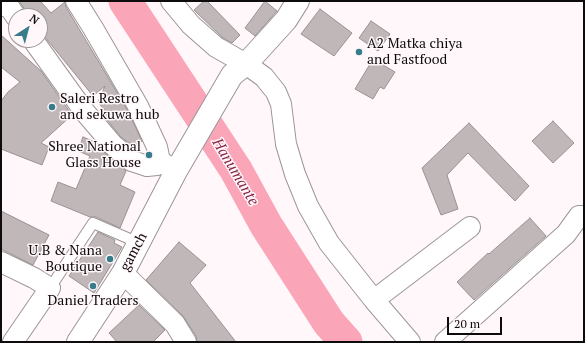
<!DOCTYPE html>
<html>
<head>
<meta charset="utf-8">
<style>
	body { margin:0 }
	#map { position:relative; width:585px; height:343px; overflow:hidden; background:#fff7f9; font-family:"PT Serif",serif }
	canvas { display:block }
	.frame { position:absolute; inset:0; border:2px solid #0e0b0c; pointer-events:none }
	.north { position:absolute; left:8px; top:8px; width:40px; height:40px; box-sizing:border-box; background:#fff7f9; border:1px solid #9f999a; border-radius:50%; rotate:36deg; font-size:11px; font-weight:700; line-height:16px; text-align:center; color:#0e0b0c }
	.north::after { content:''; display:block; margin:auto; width:14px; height:18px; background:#387b8b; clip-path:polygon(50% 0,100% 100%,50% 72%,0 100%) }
	.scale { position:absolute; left:447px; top:317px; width:55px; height:18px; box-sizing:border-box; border:2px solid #0e0b0c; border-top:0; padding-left:5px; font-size:12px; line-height:14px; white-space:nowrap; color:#0e0b0c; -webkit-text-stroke:3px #fff7f9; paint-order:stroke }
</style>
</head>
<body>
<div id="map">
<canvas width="585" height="343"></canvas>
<div class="frame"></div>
<div class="north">N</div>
<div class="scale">20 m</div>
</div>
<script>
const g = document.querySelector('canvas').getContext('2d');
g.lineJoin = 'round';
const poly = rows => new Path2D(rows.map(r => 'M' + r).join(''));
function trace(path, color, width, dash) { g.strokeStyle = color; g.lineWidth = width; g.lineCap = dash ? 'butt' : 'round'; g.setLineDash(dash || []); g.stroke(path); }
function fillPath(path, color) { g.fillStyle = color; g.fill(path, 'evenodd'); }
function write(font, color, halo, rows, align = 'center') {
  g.font = font + ' "PT Serif",serif'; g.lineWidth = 3; g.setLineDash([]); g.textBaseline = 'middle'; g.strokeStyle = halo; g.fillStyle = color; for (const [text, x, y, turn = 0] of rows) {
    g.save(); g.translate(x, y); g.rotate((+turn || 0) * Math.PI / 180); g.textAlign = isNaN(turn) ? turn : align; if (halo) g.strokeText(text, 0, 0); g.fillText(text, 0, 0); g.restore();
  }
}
const river = poly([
	[125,1,236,170,266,225,329,323,346,342]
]);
const building = poly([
	[19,1,40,1,51,13,65,2,66,7,128,111,142,141,134,147,121,137,103,115,106,112,98,102,105,86,93,96,40,31,40,16,27,16,26,11,19,1],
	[204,1,207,1,240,35,232,43,223,38,194,10,204,1],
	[265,1,277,11,255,36,245,28,265,1],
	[320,9,352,33,334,56,301,34,320,9],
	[371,21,390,34,378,51,359,38,371,21],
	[1,35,41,71,72,115,41,143,49,147,42,165,1,149,1,101,8,92,20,82,1,67,1,35],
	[373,59,395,72,384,89,380,87,373,99,355,89,373,59],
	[553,121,574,143,553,163,532,141,553,121],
	[469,123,529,186,515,201,468,153,447,175,458,209,441,215,422,168,469,123],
	[83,137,95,142,106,154,126,171,120,185,135,192,120,228,96,217,90,217,51,201,58,182,76,189,90,156,78,151,83,137],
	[1,211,49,235,33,265,1,249,1,211],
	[530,218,546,236,474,300,457,282,488,253,489,254,530,218],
	[98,232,115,240,114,243,122,247,94,293,69,276,98,232],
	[179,242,206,265,190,283,236,342,197,342,196,336,183,316,146,280,179,242],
	[139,305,165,330,153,342,117,342,109,333,139,305]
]);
const service = poly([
	[50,288,93,223,139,243]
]);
const minor = poly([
	[76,1,93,28,138,106,157,147,160,161,176,171],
	[171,1,191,25,216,47,246,64,264,77,276,92,281,104,286,144,295,174,308,206,329,243,374,300,410,342],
	[1,5,10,8,16,17],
	[33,40,84,111,113,145,132,161,147,166,157,165,160,161],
	[1,262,34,278,50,288,13,342],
	[123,273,175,324,186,342],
	[374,300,470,227],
	[445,342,566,234,579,216,584,216]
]);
const tertiary = poly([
	[78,342,123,273,176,171,232,75,246,64,286,20,298,1]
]);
const markers = [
	[359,52,4,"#387b8b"],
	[52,107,4,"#387b8b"],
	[149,155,4,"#387b8b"],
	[110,259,4,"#387b8b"],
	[93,286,4,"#387b8b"]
];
const poiNames = [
	["A2 Matka chiya",367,44],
	["and Fastfood",367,60],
	["Saleri Restro",60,99],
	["and sekuwa hub",60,115],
	["Shree National",141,147,"right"],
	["Glass House",141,163,"right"],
	["U.B & Nana",102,251,"right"],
	["Boutique",102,267,"right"],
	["Daniel Traders",93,301,"center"]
];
const streetNames = [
	["gamch",134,252,-62]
];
const waterNames = [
	["Hanumante",235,172,59]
];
trace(river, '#faa5b8', 33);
fillPath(building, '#bfb7b8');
trace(building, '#999192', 1);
trace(service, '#9d9596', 12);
trace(minor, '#9d9596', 22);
trace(tertiary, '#9d9596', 24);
trace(service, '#fff', 10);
trace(minor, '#fff', 20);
trace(tertiary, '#fff', 22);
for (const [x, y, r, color] of markers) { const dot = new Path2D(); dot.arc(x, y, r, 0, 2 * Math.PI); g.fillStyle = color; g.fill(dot); trace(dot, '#fff7f9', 1.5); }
write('14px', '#0e0b0c', '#fff7f9', poiNames, 'left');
write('14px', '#0e0b0c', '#fff7f9', streetNames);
write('italic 15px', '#862544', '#fff7f9', waterNames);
</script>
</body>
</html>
